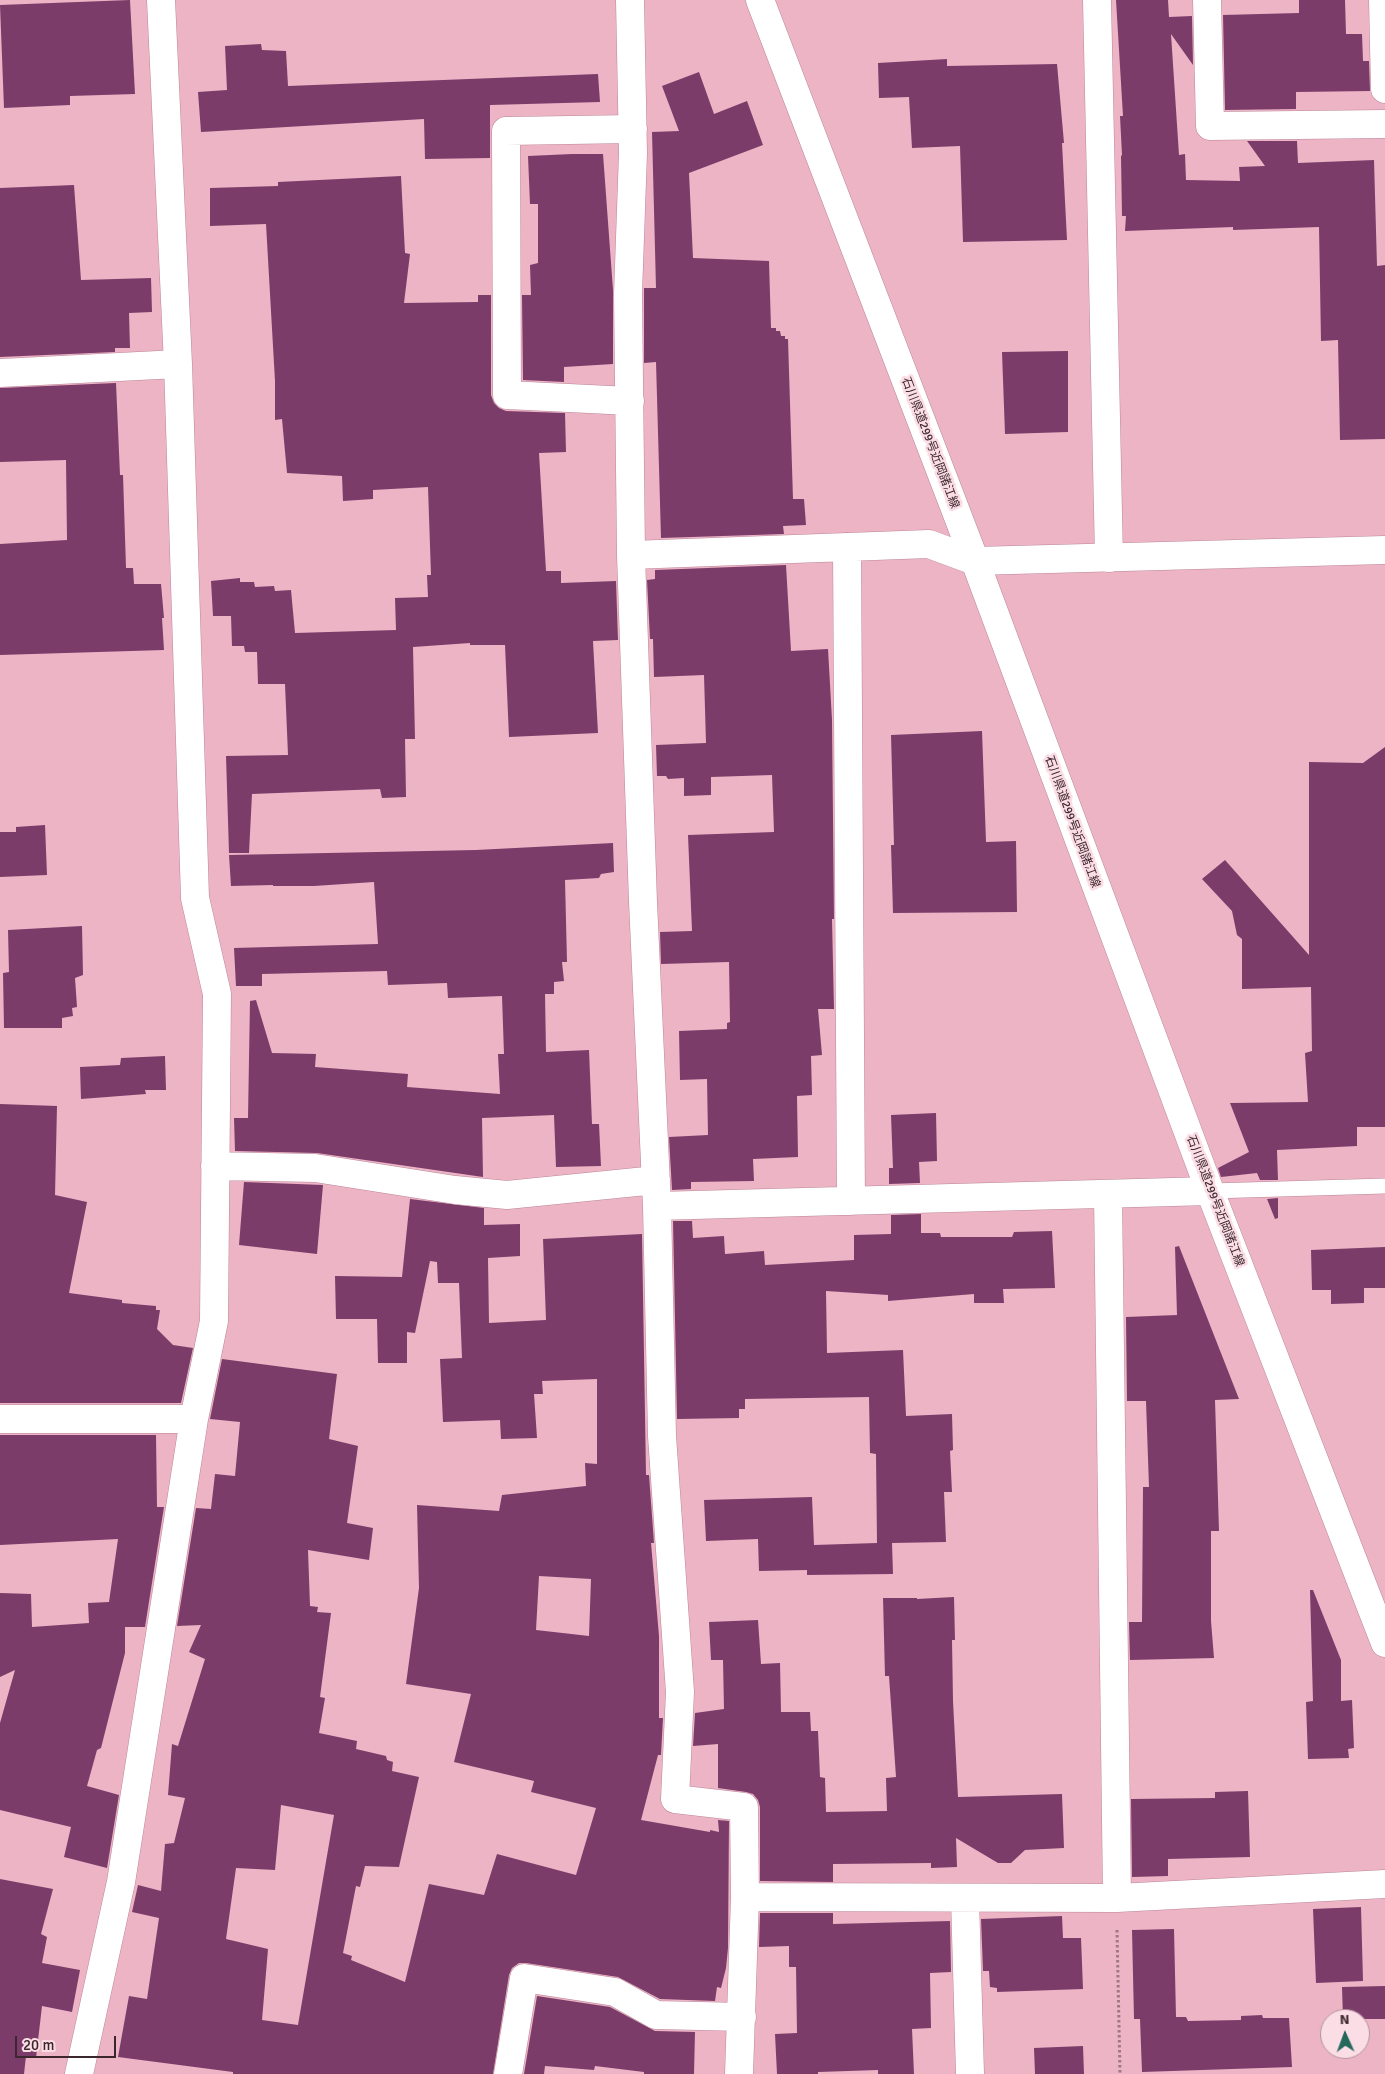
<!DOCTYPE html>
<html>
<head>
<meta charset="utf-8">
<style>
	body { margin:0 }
	#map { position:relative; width:1385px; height:2074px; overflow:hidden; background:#ecb4c5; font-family:Signika,sans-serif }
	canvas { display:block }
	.north { position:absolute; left:1320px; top:2009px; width:50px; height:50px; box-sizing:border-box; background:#fbdde6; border:1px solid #af949c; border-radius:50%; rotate:358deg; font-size:14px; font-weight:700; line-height:20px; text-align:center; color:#3d272e }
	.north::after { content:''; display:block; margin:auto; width:18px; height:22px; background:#23685b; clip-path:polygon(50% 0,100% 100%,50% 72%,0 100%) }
	.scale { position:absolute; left:15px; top:2036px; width:101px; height:22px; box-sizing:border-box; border:2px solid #3d272e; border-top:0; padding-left:6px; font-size:15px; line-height:18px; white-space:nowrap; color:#3d272e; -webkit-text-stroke:4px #fbdde6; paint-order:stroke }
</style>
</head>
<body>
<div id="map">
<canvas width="1385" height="2074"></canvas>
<div class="north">N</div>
<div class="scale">20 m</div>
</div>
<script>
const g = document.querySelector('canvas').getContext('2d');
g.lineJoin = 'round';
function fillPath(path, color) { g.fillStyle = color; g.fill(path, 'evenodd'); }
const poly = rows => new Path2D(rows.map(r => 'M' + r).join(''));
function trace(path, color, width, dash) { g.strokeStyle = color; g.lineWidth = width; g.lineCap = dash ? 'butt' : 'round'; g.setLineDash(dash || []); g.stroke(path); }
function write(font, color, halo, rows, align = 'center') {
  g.font = font + ' Signika,"Noto Sans JP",sans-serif'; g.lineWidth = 5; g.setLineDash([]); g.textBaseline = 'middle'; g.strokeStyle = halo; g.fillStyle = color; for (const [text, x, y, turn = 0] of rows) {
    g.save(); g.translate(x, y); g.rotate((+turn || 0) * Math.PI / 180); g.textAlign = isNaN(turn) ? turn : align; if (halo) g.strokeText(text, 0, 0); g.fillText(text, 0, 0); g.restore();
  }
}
const building = poly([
	[130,0,135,94,70,96,70,105,4,108,0,5],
	[1116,0,1168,0,1169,17,1192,16,1193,65,1171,34,1179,155,1185,154,1186,180,1240,181,1239,167,1265,166,1247,141,1297,141,1298,163,1374,160,1377,266,1385,265,1385,439,1340,440,1338,340,1321,341,1319,227,1233,230,1233,227,1125,231,1126,216,1122,216,1121,156,1122,155,1120,116,1123,116],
	[1299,0,1345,0,1346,34,1362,34,1363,61,1369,61,1370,91,1296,92,1296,109,1225,110,1223,15,1299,13],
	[261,44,262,50,286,51,288,86,598,74,600,102,490,105,490,158,425,159,424,119,201,132,198,92,227,90,225,46],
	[947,59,947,66,1057,64,1064,143,1062,143,1067,240,963,242,960,146,912,148,909,97,879,98,878,63],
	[699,72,714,114,747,101,763,145,689,173,693,258,769,261,771,328,776,328,776,331,780,331,781,336,785,336,785,339,788,339,793,499,804,499,806,525,783,526,784,534,661,538,656,362,644,363,644,288,656,288,652,132,679,131,662,86],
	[572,154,603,154,613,290,613,364,564,367,564,382,523,380,522,295,531,295,530,265,538,263,538,204,530,204,528,156],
	[401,176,405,253,410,254,404,303,478,302,478,295,491,295,491,395,494,403,499,408,506,411,565,413,566,452,539,453,546,571,561,571,561,583,616,581,618,640,593,641,598,733,509,737,505,645,470,645,470,643,413,647,415,739,405,739,406,797,382,798,380,789,252,794,249,853,229,853,226,756,288,755,285,684,258,684,257,652,245,652,244,646,232,646,231,616,213,616,211,581,240,578,240,582,254,582,255,587,274,586,275,591,291,590,295,633,396,630,395,598,428,597,427,575,431,575,428,487,373,490,373,499,343,501,342,476,287,473,282,419,275,420,275,381,266,224,210,226,210,188,278,186,278,182],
	[74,185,81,280,151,278,152,312,129,313,130,348,115,348,115,352,0,357,0,188],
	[1068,351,1068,432,1005,434,1002,352],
	[116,383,120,475,123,475,126,568,133,568,134,584,161,584,164,618,162,618,164,650,0,655,0,544,67,540,66,460,0,462,0,388],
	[786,565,791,651,828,649,832,720,834,919,832,919,834,1009,818,1009,822,1055,811,1056,812,1095,797,1096,798,1157,753,1159,754,1181,691,1182,691,1189,672,1190,669,1137,708,1135,707,1079,680,1080,679,1031,727,1029,727,1023,730,1022,729,962,661,964,660,932,692,931,688,835,774,832,772,775,711,777,711,795,684,796,684,778,668,779,666,776,657,776,656,745,706,743,704,675,654,677,653,639,650,639,647,580,655,579,655,570],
	[982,731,986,842,1016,841,1017,912,893,913,891,845,894,845,891,735],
	[1385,747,1385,1127,1357,1127,1357,1146,1277,1150,1278,1180,1260,1180,1257,1173,1221,1177,1218,1168,1249,1152,1230,1103,1308,1102,1305,1053,1312,1051,1311,987,1242,989,1242,939,1237,935,1232,911,1202,879,1225,860,1309,955,1309,762,1363,763],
	[45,825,47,875,0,877,0,832,16,832,16,827],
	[613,843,614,872,601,874,599,878,565,880,567,962,562,962,564,981,554,982,554,994,545,994,546,1052,589,1050,592,1124,599,1124,601,1166,556,1167,554,1115,482,1118,483,1177,317,1153,235,1151,234,1118,248,1118,250,1001,256,1000,272,1053,316,1054,315,1067,408,1074,407,1087,500,1094,498,1054,504,1054,502,996,448,998,447,983,388,985,387,971,262,974,262,986,236,986,234,948,378,944,374,882,314,886,273,886,273,885,231,886,229,855,476,850],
	[82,926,83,975,75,978,77,1007,72,1008,73,1016,62,1018,62,1028,4,1028,3,973,9,972,8,930],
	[165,1056,166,1090,145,1090,146,1094,81,1099,80,1067,120,1065,121,1058],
	[0,1104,57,1106,55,1195,87,1202,69,1293,122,1300,122,1303,156,1306,156,1310,160,1310,157,1329,173,1345,193,1348,181,1403,0,1403],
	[936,1113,937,1161,919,1162,920,1183,889,1184,889,1168,893,1168,891,1115],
	[244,1182,323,1185,317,1254,239,1245],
	[1278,1198,1278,1218,1275,1219,1267,1199],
	[410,1199,484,1208,484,1225,520,1224,520,1256,488,1258,489,1323,546,1320,543,1239,642,1234,646,1475,649,1475,654,1543,651,1543,659,1636,659,1718,663,1718,661,1755,658,1755,641,1820,710,1832,710,1830,719,1832,718,1820,729,1821,728,1948,726,1968,721,1988,717,1987,715,2001,660,1999,618,1977,526,1963,519,1963,512,1968,509,1975,493,2074,233,2074,233,2072,118,2057,129,1996,147,1999,159,1918,132,1912,138,1885,161,1891,165,1844,174,1843,185,1798,168,1795,172,1744,178,1746,205,1659,189,1652,201,1625,177,1626,196,1508,211,1509,215,1474,235,1476,240,1422,210,1419,222,1359,337,1374,329,1439,358,1446,347,1523,373,1528,369,1560,308,1550,310,1606,318,1607,317,1612,331,1613,320,1697,325,1698,319,1733,357,1741,356,1749,386,1756,387,1760,393,1762,392,1771,419,1777,399,1867,365,1866,360,1887,356,1886,343,1953,352,1956,351,1960,405,1982,429,1884,484,1895,497,1854,576,1875,596,1808,531,1792,534,1781,454,1762,471,1694,406,1684,419,1588,417,1505,499,1511,502,1495,586,1486,585,1463,597,1464,597,1379,542,1381,543,1394,534,1394,537,1438,501,1439,500,1420,443,1422,440,1359,462,1358,459,1283,438,1283,437,1262,430,1261,415,1333,407,1332,407,1363,378,1363,377,1319,336,1319,335,1276,402,1277],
	[539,1576,591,1579,589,1636,536,1630],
	[281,1805,334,1815,298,2025,262,2020,268,1949,226,1939,236,1868,275,1870],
	[921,1214,921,1233,940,1233,941,1237,1012,1237,1014,1232,1052,1231,1055,1288,1003,1289,1004,1303,974,1303,974,1294,888,1301,888,1295,826,1291,827,1353,903,1350,906,1416,952,1414,953,1450,950,1451,952,1492,944,1492,946,1542,892,1543,893,1574,807,1575,807,1570,759,1571,758,1539,706,1541,704,1500,812,1497,814,1545,877,1543,876,1454,870,1453,869,1397,745,1399,745,1409,739,1409,739,1418,677,1419,673,1221,692,1221,693,1238,724,1236,725,1254,764,1251,765,1265,854,1260,854,1235,891,1234,891,1215],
	[1179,1246,1239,1399,1215,1400,1219,1531,1211,1531,1211,1621,1214,1658,1130,1660,1129,1622,1142,1622,1143,1487,1149,1487,1146,1401,1127,1401,1126,1317,1177,1315,1175,1247],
	[1385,1247,1385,1288,1364,1288,1364,1303,1331,1304,1331,1290,1312,1290,1311,1250],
	[0,1435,156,1435,157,1507,164,1507,145,1627,125,1627,125,1653,101,1748,97,1750,87,1786,119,1795,107,1868,64,1857,71,1827,0,1810,0,1723,15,1670,0,1677,0,1593,31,1594,32,1627,89,1623,88,1603,109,1602,118,1539,0,1545],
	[1310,1590,1313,1590,1341,1660,1341,1701,1352,1700,1354,1748,1348,1749,1349,1758,1308,1759,1306,1702,1313,1701],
	[954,1597,955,1640,952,1640,953,1701,958,1797,1062,1794,1064,1848,1025,1850,1011,1863,998,1863,956,1838,957,1867,931,1868,931,1863,833,1864,833,1882,760,1881,760,1807,758,1800,753,1794,746,1792,718,1788,718,1744,693,1746,695,1713,724,1709,723,1660,711,1660,709,1622,758,1620,761,1664,780,1663,781,1712,810,1712,811,1731,818,1731,820,1777,825,1778,826,1812,887,1811,886,1778,896,1777,889,1676,885,1676,883,1598,917,1598,917,1599],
	[1248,1791,1250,1857,1168,1859,1168,1876,1132,1877,1131,1799,1215,1798,1215,1792],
	[0,1879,53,1889,41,1934,47,1937,42,1963,80,1970,72,2012,42,2006,36,2058,26,2056,24,2074,0,2074],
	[1361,1907,1363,1981,1316,1983,1313,1909],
	[760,1913,833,1913,833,1924,950,1921,951,1972,930,1973,931,2028,912,2029,914,2074,878,2074,878,2070,818,2072,818,2074,777,2074,775,2034,797,2033,796,1967,789,1967,789,1946,759,1947],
	[1062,1916,1063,1938,1081,1938,1083,1989,997,1992,997,1988,990,1987,989,1971,983,1971,981,1919],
	[1174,1929,1176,2017,1186,2017,1188,2021,1241,2020,1241,2016,1262,2015,1263,2018,1289,2018,1292,2067,1142,2072,1140,2019,1134,2019,1132,1930],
	[1385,1986,1385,2019,1343,2019,1342,1987],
	[537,1996,610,2007,655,2031,695,2032,694,2074,644,2074,644,2072,595,2066,594,2070,545,2066,544,2074,524,2074],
	[1083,2046,1084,2074,1035,2074,1034,2048]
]);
const path = poly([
	[1117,1930,1120,2074]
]);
const service = poly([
	[1210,1191,1385,1186]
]);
const minor = poly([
	[630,0,633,153,628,294,631,555,643,902,657,1206,662,1436,680,1692,675,1799,744,1807,745,1897,739,2074],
	[1097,0,1109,558],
	[1207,0,1210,126,1385,124],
	[1383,0,1385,89],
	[0,373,178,364],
	[630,401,507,395,506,131,633,129],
	[847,547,851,1201],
	[631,555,929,544,975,561],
	[215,1166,315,1168,455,1190,507,1195,656,1180],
	[1108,1194,1117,1898],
	[657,1206,1210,1191],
	[0,1419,194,1419],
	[745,1897,1117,1898,1385,1884],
	[965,1898,970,2074],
	[79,2074,121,1882,194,1419,214,1321,217,994,195,898,178,364,161,0],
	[508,2074,524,1978,615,1992,656,2015,742,2017]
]);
const tertiary = poly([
	[975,561,1385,550]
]);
const secondary = poly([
	[760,0,975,561,1210,1191,1385,1643]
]);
const streetNames = [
	["石川県道299号近岡諸江線",930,443,69],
	["石川県道299号近岡諸江線",1072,822,70],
	["石川県道299号近岡諸江線",1215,1201,69]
];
fillPath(building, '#7b3c6a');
trace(service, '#bc8697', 16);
trace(minor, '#bc8697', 29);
trace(tertiary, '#bc8697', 29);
trace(secondary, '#bc8697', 29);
trace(path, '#a07784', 3, [2.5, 2.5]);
trace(service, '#fff', 15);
trace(minor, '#fff', 28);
trace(tertiary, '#fff', 28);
trace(secondary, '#fff', 28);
write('12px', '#3d272e', '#fbdde6', streetNames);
</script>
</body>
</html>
